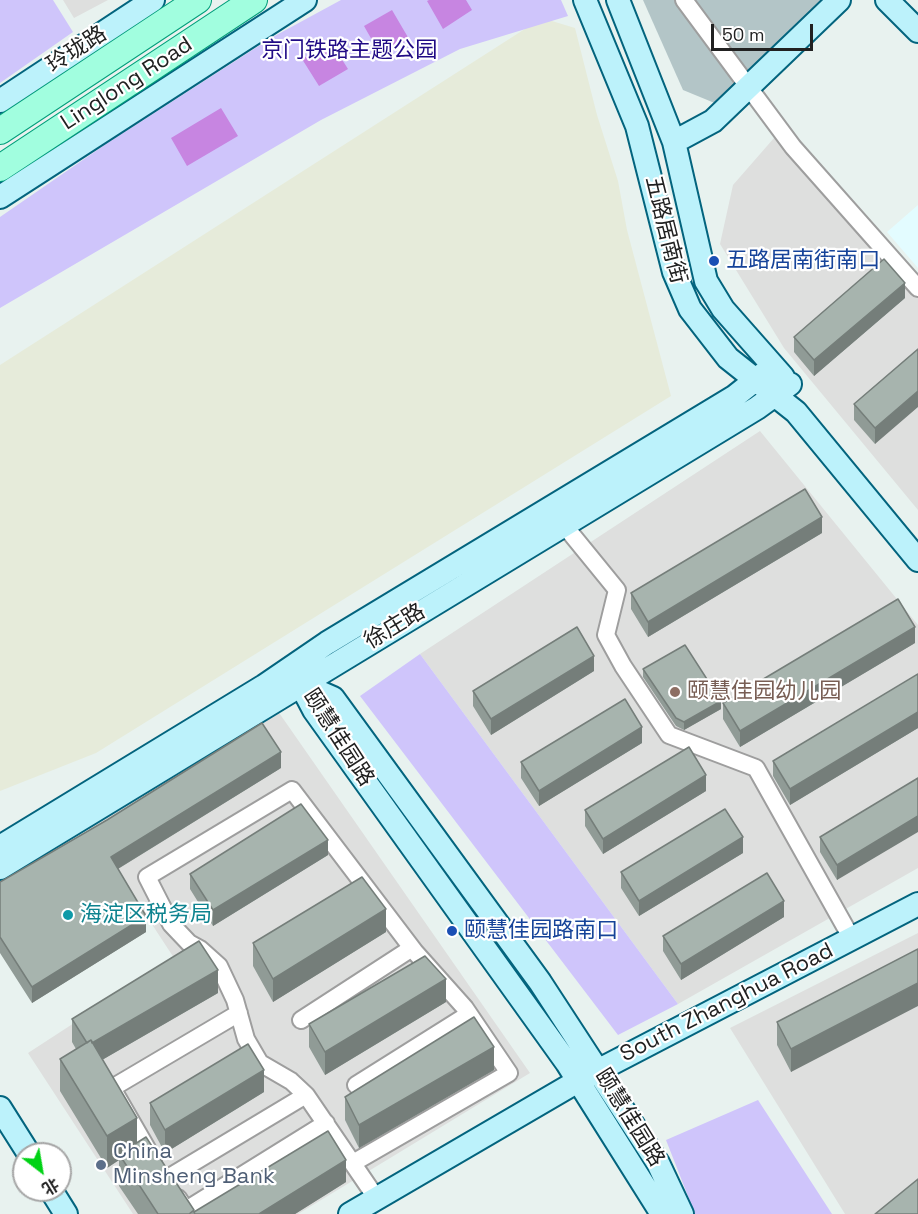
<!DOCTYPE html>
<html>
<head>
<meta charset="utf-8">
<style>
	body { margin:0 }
	#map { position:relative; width:918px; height:1214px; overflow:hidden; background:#e8f2ef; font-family:"Space Grotesk","Noto Sans SC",sans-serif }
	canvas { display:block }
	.north { position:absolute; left:12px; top:1142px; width:60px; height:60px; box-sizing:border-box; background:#fff; border:2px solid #a6a6a6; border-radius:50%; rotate:149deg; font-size:16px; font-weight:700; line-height:24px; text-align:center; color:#212121 }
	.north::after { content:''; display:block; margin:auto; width:21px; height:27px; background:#00d215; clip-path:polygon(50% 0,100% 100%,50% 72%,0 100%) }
	.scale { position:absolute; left:711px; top:24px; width:102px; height:27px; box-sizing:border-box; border:3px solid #212121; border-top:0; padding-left:8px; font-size:18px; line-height:21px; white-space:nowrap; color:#212121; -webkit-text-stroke:4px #fff; paint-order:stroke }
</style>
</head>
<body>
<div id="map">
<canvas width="918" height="1214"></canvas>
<div class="north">北</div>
<div class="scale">50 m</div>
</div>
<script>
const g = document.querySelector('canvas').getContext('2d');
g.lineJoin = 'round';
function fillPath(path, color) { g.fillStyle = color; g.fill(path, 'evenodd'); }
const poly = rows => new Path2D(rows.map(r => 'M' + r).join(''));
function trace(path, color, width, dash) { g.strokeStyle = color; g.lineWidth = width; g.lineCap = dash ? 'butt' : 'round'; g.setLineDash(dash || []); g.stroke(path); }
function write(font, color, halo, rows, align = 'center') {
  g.font = font + ' "Space Grotesk","Noto Sans SC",sans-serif'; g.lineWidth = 4.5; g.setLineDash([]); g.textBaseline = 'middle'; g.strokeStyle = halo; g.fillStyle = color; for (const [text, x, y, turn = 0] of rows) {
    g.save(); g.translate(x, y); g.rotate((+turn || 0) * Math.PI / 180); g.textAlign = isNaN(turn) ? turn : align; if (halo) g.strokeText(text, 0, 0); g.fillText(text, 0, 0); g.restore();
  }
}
const residential = poly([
	[63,0,108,0,74,18],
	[774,138,918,293,918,510,784,348,720,244,733,185],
	[760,431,918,625,918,868,678,1004,420,654],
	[275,707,530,1073,298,1214,133,1214,28,1053,174,958,89,828],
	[918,933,918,1214,845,1214,730,1028]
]);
const industrial = poly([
	[542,18,575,28,597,115,618,181,627,230,671,396,96,753,0,791,0,365]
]);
const education = poly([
	[918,205,918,268,887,232]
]);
const construction = poly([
	[643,0,830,0,717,104,683,90]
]);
const park = poly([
	[0,0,53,0,73,32,0,83],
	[341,0,561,0,568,16,460,49,321,120,0,308,0,217,106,144,271,38],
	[420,654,678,1004,618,1035,360,696],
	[758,1100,832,1214,695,1214,666,1140]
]);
const pitch = poly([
	[429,0,466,0,472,10,443,29,427,1],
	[392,10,409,39,381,56,364,26],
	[331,42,348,69,319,86,302,59],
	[221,108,238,136,187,166,171,138]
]);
const street = poly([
	[684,0,793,147,918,288],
	[564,525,617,590,606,635,623,666,669,735,756,768,852,939],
	[301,1020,412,948],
	[356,1085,469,1014],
	[153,1159,112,1088,239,1013],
	[353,1163,509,1073,465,1008,415,952,292,790,147,877,171,924,189,943,200,949,219,966,235,1000,246,1039,260,1063,291,1081,306,1095,377,1199],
	[166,1179,306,1095],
	[178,1198,186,1210,326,1123]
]);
const secondary = poly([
	[585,0,637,126,674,272,690,309,728,358,796,412,918,560],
	[618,0,674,142,706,281,723,309,783,377],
	[887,0,918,31],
	[0,101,153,0],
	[674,142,713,121,839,0],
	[0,197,305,0],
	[294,672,314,710,567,1063,662,1214],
	[301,684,333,698,540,982,658,1163,682,1214],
	[0,847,264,686,327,643,734,397,773,366],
	[0,868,757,408,790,384],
	[0,1108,29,1154],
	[51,1190,66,1214],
	[350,1214,578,1081,918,904]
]);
const primary = poly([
	[0,131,198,0],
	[0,168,254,0]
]);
const wall = poly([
	[905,298,814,376,794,352,794,337],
	[918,349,875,444,854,420,854,404],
	[822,533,648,637,631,609,631,593],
	[915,643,740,747,723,719,723,703],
	[643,669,721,709,684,730,676,726,643,677],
	[594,671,491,735,473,706,473,691],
	[918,674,918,728,790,805,773,776,773,761],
	[642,743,539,806,521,778,521,762],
	[281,768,118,869,146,932,32,1003,0,953,0,882],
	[918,778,837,880,820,852,820,837],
	[706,791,603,854,585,826,585,810],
	[743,853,639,916,621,888,621,872],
	[328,855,213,926,190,889,190,874],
	[784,917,681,980,663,951,663,936],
	[386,932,273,1002,253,966,253,943],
	[918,949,791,1072,777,1045,777,1022],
	[218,993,102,1060,137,1143,194,1211,346,1182,295,1214,138,1214,119,1186,119,1160,107,1168,60,1091,60,1059,76,1049,72,1042,72,1019],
	[446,1002,325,1075,309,1047,309,1024],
	[494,1070,359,1148,345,1120,345,1097],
	[264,1092,165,1153,150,1125,150,1103]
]);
const shadedWall = poly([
	[905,283,905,298,814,376,814,360],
	[918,391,918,407,875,444,875,428],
	[822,517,822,533,648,637,648,622],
	[915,627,915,643,740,747,740,731],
	[594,656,594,671,491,735,491,719],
	[721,701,721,709,684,730,684,722],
	[918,712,918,728,790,805,790,789],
	[642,727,642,743,539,806,539,791],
	[281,752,281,768,111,873,111,857],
	[706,775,706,791,603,854,603,839],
	[918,816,918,832,837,880,837,865],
	[743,837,743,853,639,916,639,901],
	[328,840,328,855,213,926,213,910],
	[784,901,784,917,681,980,681,964],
	[386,909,386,932,273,1002,273,979],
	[146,916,146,932,32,1003,32,987],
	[218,970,218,993,88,1068,88,1045],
	[446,979,446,1002,325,1075,325,1052],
	[918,983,918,1006,791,1072,791,1049],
	[494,1047,494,1070,359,1148,359,1125],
	[264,1070,264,1092,165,1153,165,1130],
	[137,1118,137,1149,119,1154,119,1160,107,1168,107,1136],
	[346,1160,346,1182,295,1214,259,1214]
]);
const building = poly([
	[884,259,905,283,814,360,794,337,884,259],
	[918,349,918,391,875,428,854,404,918,349],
	[805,489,822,517,648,622,631,593,805,489],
	[898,599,915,627,740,731,723,703,898,599],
	[577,627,594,656,491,719,473,691,577,627],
	[685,645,721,701,684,722,676,718,643,669,685,645],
	[918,674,918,712,790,789,773,761,918,674],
	[625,699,642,727,539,791,521,762,625,699],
	[262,723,281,752,111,857,146,916,32,987,0,937,0,882,107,820,262,723],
	[689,747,706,775,603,839,585,810,689,747],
	[918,778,918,816,837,865,820,837,918,778],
	[301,804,328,840,213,910,190,874,301,804],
	[725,809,743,837,639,901,621,872,725,809],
	[767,873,784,901,681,964,663,936,767,873],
	[362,877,386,909,273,979,253,943,362,877],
	[199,941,218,970,92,1043,91,1040,87,1043,72,1019,199,941],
	[918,949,918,983,791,1049,777,1022,918,949],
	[425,956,446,979,325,1052,309,1024,425,956],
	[474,1017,494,1047,359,1125,345,1097,474,1017],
	[91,1040,137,1118,107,1136,60,1059,91,1040],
	[248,1044,264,1070,165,1130,150,1103,248,1044],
	[328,1131,346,1160,259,1214,195,1214,194,1212,328,1131],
	[146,1137,194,1210,189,1214,158,1214,119,1154,146,1137],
	[918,1179,918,1214,875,1214,918,1179]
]);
const markers = [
	[714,261,6,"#1a4fb4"],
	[675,692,6,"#8d6e63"],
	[68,915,6,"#0f9aa8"],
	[452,931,6,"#1a4fb4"],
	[101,1165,6,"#5c6f8a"]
];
const streetNames = [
	["玲珑路",77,50,-33],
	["Linglong Road",127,84,-33],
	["五路居南街",665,230,76],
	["徐庄路",395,627,-31],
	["颐慧佳园路",338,738,57],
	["South Zhanghua Road",727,1003,-27],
	["颐慧佳园路",629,1118,58]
];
const parkNames = [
	["京门铁路主题公园",349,51]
];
const transitNames = [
	["五路居南街南口",726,261],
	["颐慧佳园路南口",464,931]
];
const educationNames = [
	["颐慧佳园幼儿园",687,692]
];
const cultureNames = [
	["海淀区税务局",80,915]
];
const serviceNames = [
	["China",113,1152],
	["Minsheng Bank",113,1177]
];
fillPath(residential, '#dedfde');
fillPath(industrial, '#e6ebda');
fillPath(education, '#e3fcff');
fillPath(construction, '#b3c5c7');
fillPath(park, '#cfc5fb');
fillPath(pitch, '#c785e1');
trace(street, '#9e9e9e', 20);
trace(secondary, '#03647e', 26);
trace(primary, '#009e7a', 28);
trace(street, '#fff', 16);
trace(secondary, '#bcf2fb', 22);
trace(primary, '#a1fedf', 26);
fillPath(wall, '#909b96');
fillPath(shadedWall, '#757e7a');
fillPath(building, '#a7b4ae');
trace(building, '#757e7a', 1.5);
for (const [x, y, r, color] of markers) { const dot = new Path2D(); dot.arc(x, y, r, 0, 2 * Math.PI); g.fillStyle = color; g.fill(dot); trace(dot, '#fff', 2); }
write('22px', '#212121', '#fff', streetNames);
write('22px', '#200a85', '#fff', parkNames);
write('22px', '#164399', '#fff', transitNames, 'left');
write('22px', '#785e54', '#fff', educationNames, 'left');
write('22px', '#0d838f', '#fff', cultureNames, 'left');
write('22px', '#4e5e75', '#fff', serviceNames, 'left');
</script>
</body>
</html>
